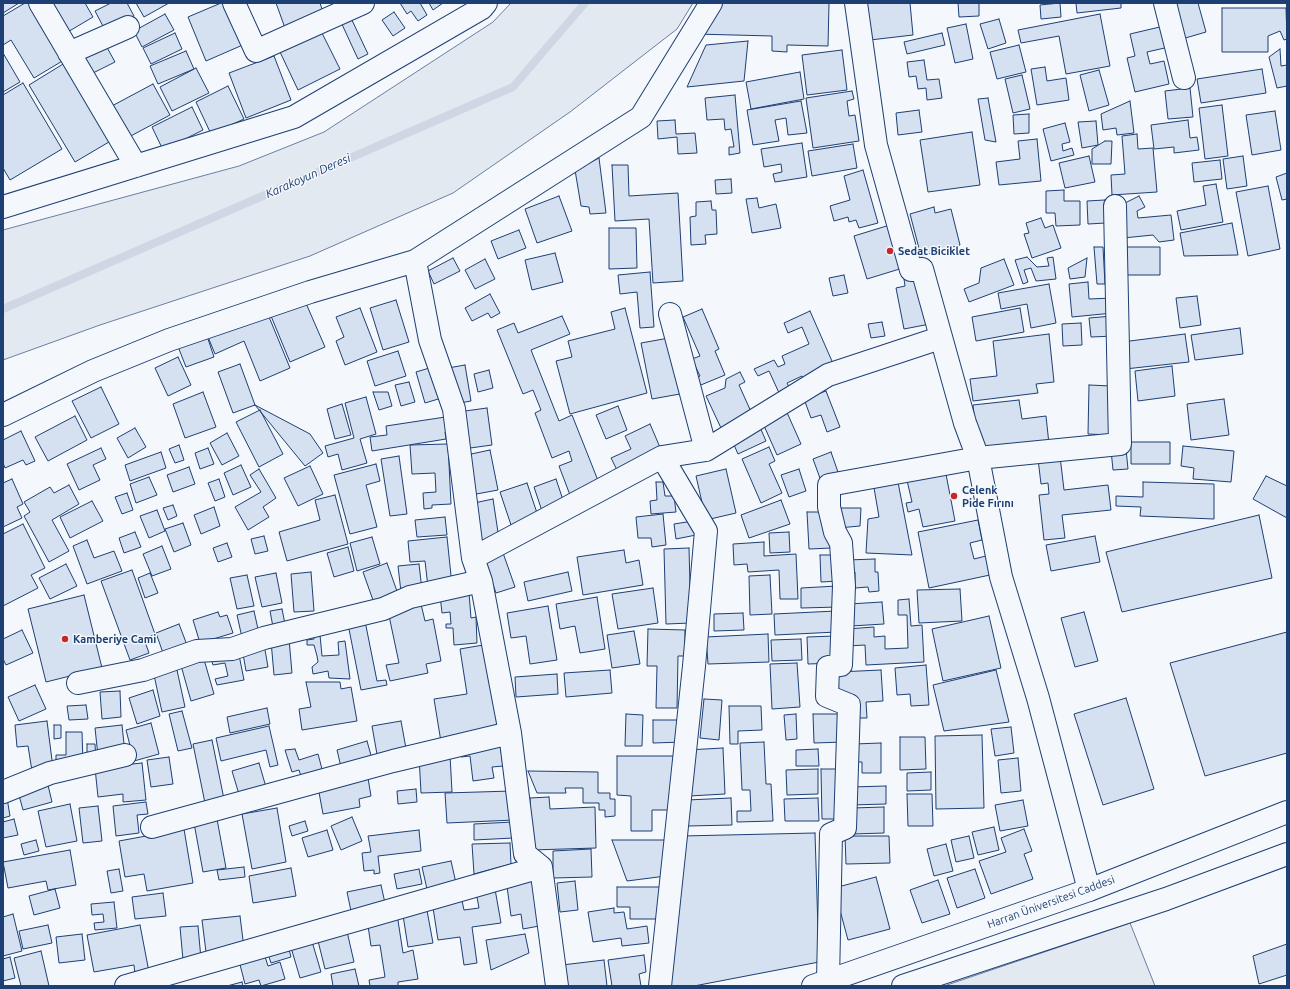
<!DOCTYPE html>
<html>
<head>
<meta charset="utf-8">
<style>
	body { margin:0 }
	#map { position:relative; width:1290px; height:989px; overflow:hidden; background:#f4f7fb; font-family:Ubuntu,sans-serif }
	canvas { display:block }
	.frame { position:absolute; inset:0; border:4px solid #1d3f73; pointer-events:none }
</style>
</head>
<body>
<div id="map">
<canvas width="1290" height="989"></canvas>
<div class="frame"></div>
</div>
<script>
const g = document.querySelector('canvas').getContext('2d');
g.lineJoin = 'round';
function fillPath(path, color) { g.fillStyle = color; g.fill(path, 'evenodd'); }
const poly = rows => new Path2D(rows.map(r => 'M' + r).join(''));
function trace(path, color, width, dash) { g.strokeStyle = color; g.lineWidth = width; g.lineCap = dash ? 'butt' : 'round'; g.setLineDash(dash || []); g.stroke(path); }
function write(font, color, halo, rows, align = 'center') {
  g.font = font + ' Ubuntu,sans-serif'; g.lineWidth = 3; g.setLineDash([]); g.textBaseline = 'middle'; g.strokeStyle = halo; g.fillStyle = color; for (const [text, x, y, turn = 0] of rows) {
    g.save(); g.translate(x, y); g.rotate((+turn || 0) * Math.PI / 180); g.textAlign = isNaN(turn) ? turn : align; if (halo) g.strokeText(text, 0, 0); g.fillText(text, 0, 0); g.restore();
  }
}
const green = poly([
	[511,3,693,3,677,29,570,112,453,193,310,256,100,325,3,360,3,230,239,166,324,132,493,22,511,3],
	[1130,923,1155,986,944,986,1130,923]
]);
const stream = poly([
	[3,309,513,87,585,3]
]);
const building = poly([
	[3,3,19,3,3,13,3,3],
	[25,3,37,3,69,57,34,78,11,40,3,45,3,16,25,3],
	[48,3,85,3,93,17,66,33,48,3],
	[111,3,127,3,134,16,105,30,95,11,111,3],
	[136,3,169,3,144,17,136,3],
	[221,3,228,3,245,44,206,61,188,17,221,3],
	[276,3,320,3,324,15,285,28,276,3],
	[400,3,420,3,427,15,418,21,411,11,407,14,400,3],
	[429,3,443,3,433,10,429,3],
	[714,3,829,3,828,46,787,45,787,52,772,51,772,36,695,34,714,3],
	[866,3,910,3,913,35,870,40,866,3],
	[958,3,979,3,979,16,959,17,958,3],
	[1060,3,1061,17,1041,19,1040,5,1060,3],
	[1076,3,1121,3,1121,8,1077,13,1076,3],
	[1173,3,1198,3,1206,32,1182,39,1173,3],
	[1222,8,1286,8,1287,39,1284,40,1280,31,1268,36,1268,52,1222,52,1222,8],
	[394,12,405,28,393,36,382,20,394,12],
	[165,14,174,30,142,47,134,31,165,14],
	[1100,14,1110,66,1066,74,1059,36,1021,43,1018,30,1100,14],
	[350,16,368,54,358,59,340,20,350,16],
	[999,19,1006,43,988,49,980,24,999,19],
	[966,24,973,59,955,63,947,28,966,24],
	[1164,26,1169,47,1147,52,1150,64,1164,61,1169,84,1135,92,1127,58,1135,56,1130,34,1164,26],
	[321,31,340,69,298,90,280,52,321,31],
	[175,33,182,49,151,64,143,48,175,33],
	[942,33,945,45,907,54,904,42,942,33],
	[748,41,744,81,687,87,706,45,748,41],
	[104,42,115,62,87,76,77,56,104,42],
	[1019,45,1026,72,997,79,990,52,1019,45],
	[1280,49,1281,66,1287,65,1287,86,1277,88,1269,57,1280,49],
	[842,50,847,90,807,95,802,55,842,50],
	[186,51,194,69,158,84,150,66,186,51],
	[3,53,20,82,3,92,3,53],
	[274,56,291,100,246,118,229,73,274,56],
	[924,60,927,80,939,79,942,98,927,100,926,88,918,89,916,76,909,77,907,62,924,60],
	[68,61,114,139,75,162,29,85,68,61],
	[1045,67,1047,81,1066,78,1069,100,1037,105,1031,69,1045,67],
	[196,68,209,93,172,111,160,87,196,68],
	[1262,69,1266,93,1201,103,1197,79,1262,69],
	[1099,70,1109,105,1089,111,1080,75,1099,70],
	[800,72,804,99,751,109,746,82,800,72],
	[1022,75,1030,109,1013,113,1005,79,1022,75],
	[23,83,62,149,10,180,3,168,3,95,23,83],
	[153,84,170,115,127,138,110,107,153,84],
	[228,86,244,119,211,134,196,102,228,86],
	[1190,88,1193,117,1168,119,1165,91,1190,88],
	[852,91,854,99,847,101,849,116,855,115,859,141,813,148,806,98,852,91],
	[735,95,740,153,729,155,729,147,734,147,731,129,725,130,724,119,707,120,705,98,735,95],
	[988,98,996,142,985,140,978,99,988,98],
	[801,101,807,133,788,135,786,118,775,120,779,141,753,145,747,110,801,101],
	[1130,101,1134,133,1117,135,1116,128,1103,130,1101,114,1130,101],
	[1222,105,1228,156,1205,159,1199,108,1222,105],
	[192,107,203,130,163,150,152,127,192,107],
	[919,110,922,132,898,135,896,113,919,110],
	[1275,111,1281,150,1252,155,1246,115,1275,111],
	[1029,114,1029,133,1014,134,1013,115,1029,114],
	[675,120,676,134,695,133,697,153,678,154,677,137,658,139,657,121,675,120],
	[1188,120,1190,138,1197,137,1199,150,1174,153,1174,147,1154,149,1151,125,1188,120],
	[1096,121,1098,145,1082,148,1078,122,1096,121],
	[1065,123,1070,142,1062,144,1063,151,1072,148,1074,155,1051,161,1043,129,1065,123],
	[972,132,980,185,928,192,920,140,972,132],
	[1137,134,1138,149,1153,148,1157,192,1112,195,1111,175,1125,174,1122,136,1137,134],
	[1037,139,1041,181,999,185,996,162,1020,159,1018,141,1037,139],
	[1105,141,1112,141,1111,164,1092,164,1092,149,1105,141],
	[802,143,807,177,775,182,773,174,782,172,781,164,764,167,761,149,802,143],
	[853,144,857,168,812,176,808,151,853,144],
	[1089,156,1095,182,1065,188,1059,163,1089,156],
	[1243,156,1247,186,1227,189,1223,159,1243,156],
	[599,158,606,213,590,214,589,207,581,206,575,170,599,158],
	[1220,160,1222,179,1194,182,1192,163,1220,160],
	[612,165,628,165,629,196,678,193,683,281,653,283,649,219,615,221,612,165],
	[863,170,878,223,859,228,856,220,849,222,848,217,834,221,830,206,850,200,844,176,863,170],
	[1287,173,1287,199,1282,200,1276,177,1287,173],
	[731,179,732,193,716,194,715,180,731,179],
	[1216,184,1223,222,1181,230,1177,211,1206,205,1203,186,1216,184],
	[1268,186,1280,249,1248,256,1236,192,1268,186],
	[1064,190,1064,201,1080,201,1080,225,1056,226,1055,213,1046,213,1046,191,1064,190],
	[559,196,572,231,537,243,525,209,559,196],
	[1139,196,1145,207,1137,211,1138,218,1171,215,1174,240,1159,242,1153,235,1123,238,1121,205,1139,196],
	[757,198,759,208,776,204,781,228,752,233,746,199,757,198],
	[1105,200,1106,223,1088,224,1087,201,1105,200],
	[711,201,712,210,716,210,717,234,705,235,706,244,691,245,690,217,696,216,696,202,711,201],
	[934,207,935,213,951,209,960,245,921,256,910,214,934,207],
	[1041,218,1045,228,1053,225,1061,248,1032,258,1024,234,1029,233,1026,223,1041,218],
	[1232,223,1238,255,1184,256,1180,233,1232,223],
	[893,224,906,267,867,279,854,236,893,224],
	[609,228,636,228,637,268,609,269,609,228],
	[519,230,526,248,498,259,491,241,519,230],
	[1094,247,1103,247,1105,284,1097,284,1094,247],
	[1124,247,1160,247,1160,275,1124,275,1124,247],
	[555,253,563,282,532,290,525,260,555,253],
	[1027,257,1037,267,1049,266,1047,258,1053,257,1056,279,1036,281,1031,268,1024,270,1028,282,1023,284,1015,260,1027,257],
	[453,258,460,271,434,284,428,271,453,258],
	[1087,258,1085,277,1070,279,1068,268,1087,258],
	[485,259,495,279,475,289,465,270,485,259],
	[1004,259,1014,285,969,302,964,289,979,283,981,268,1004,259],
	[650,272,654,327,640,328,637,292,620,294,618,275,650,272],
	[844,275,848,293,833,296,829,278,844,275],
	[921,276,930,324,904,329,896,288,905,286,904,279,921,276],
	[1088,282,1089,299,1112,298,1113,313,1072,317,1069,284,1088,282],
	[1049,284,1056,323,1031,328,1027,304,1001,309,998,293,1049,284],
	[490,294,500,313,491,318,488,313,472,321,465,308,490,294],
	[1197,296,1201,325,1180,328,1176,298,1197,296],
	[396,300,409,342,383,350,370,308,396,300],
	[305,301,325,347,290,362,271,316,305,301],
	[360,308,377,352,345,365,336,341,344,337,336,317,360,308],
	[625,308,647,393,570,414,556,361,572,357,568,341,615,329,611,312,625,308],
	[1020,308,1024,332,976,341,972,317,1020,308],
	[702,309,719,349,715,351,725,375,696,387,693,380,700,376,692,359,700,356,683,317,702,309],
	[810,311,835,368,804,382,802,376,787,383,791,391,780,395,769,371,758,376,754,369,774,360,778,367,785,364,782,356,809,344,802,327,788,333,784,323,810,311],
	[267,312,290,368,260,381,244,341,215,354,208,337,267,312],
	[562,316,570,334,531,350,559,421,572,415,599,483,570,495,559,466,572,461,569,451,552,458,535,413,541,410,533,390,523,394,497,330,514,323,518,333,562,316],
	[1113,316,1114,336,1091,337,1089,318,1113,316],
	[882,322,885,336,871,338,868,324,882,322],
	[1081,323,1082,345,1063,346,1062,324,1081,323],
	[1240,328,1243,354,1195,360,1191,335,1240,328],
	[206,333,214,357,186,367,177,344,206,333],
	[1049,334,1054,382,1036,384,1038,393,973,401,970,379,997,376,993,341,1049,334],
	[1185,334,1189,362,1125,369,1122,342,1185,334],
	[669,338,680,394,652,399,641,343,669,338],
	[398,351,406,376,375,386,367,361,398,351],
	[178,357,191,385,168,396,155,368,178,357],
	[240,364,255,405,233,413,218,372,240,364],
	[465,365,471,401,454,404,448,368,465,365],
	[436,366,445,397,425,403,416,372,436,366],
	[1172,366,1175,396,1138,401,1135,371,1172,366],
	[489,370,493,388,478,392,474,374,489,370],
	[740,372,745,382,739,385,752,414,721,428,706,396,725,388,726,379,740,372],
	[409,382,415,402,401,406,395,385,409,382],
	[1089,385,1111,386,1110,435,1088,434,1089,385],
	[101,387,119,424,91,438,72,401,101,387],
	[826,391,840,427,827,432,821,415,811,418,804,399,826,391],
	[203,392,216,427,185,438,173,404,203,392],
	[373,392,388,392,392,406,379,410,373,392],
	[366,397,376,434,360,439,367,463,342,470,338,454,328,457,325,446,354,438,345,403,366,397],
	[1224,399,1229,435,1191,440,1187,404,1224,399],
	[1019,400,1022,419,1046,416,1049,444,978,452,973,405,1019,400],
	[342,404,351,435,335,439,327,409,342,404],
	[255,405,310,434,323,453,305,466,255,405],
	[618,406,627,430,606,439,596,415,618,406],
	[487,408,492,445,463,449,458,412,487,408],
	[785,408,801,444,777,455,761,419,785,408],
	[260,410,283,454,259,467,236,422,260,410],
	[75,416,87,440,48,461,35,437,75,416],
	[452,416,454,431,445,432,446,439,372,451,370,437,387,435,386,426,452,416],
	[650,424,662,452,618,472,611,458,631,449,625,436,650,424],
	[759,425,766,441,738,454,731,438,759,425],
	[135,428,146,447,128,458,117,438,135,428],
	[21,431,35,461,26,465,23,460,5,468,3,463,3,440,21,431],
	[227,433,239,456,222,465,210,443,227,433],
	[1131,442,1170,442,1170,464,1131,464,1131,442],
	[448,444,451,504,432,505,432,508,424,509,423,493,436,492,435,473,412,474,410,445,448,444],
	[179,445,184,460,175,463,169,449,179,445],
	[1183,446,1234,451,1231,482,1193,479,1194,468,1181,466,1183,446],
	[769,447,775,461,769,464,782,493,761,503,742,459,769,447],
	[101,448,106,459,93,465,100,480,79,490,67,464,101,448],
	[208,448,214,464,200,469,195,453,208,448],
	[1126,449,1128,469,1113,470,1111,450,1126,449],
	[490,450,498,490,471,495,462,456,490,450],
	[161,452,166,468,130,481,125,465,161,452],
	[831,452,839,475,821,481,813,459,831,452],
	[399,456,407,514,390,516,381,459,399,456],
	[1060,456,1064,490,1108,485,1111,510,1062,515,1065,538,1044,540,1039,495,1049,494,1048,483,1041,484,1038,459,1060,456],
	[376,464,380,481,366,485,377,527,350,534,334,475,376,464],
	[241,465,251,487,233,495,224,473,241,465],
	[310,466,323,494,298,506,284,478,310,466],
	[189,467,195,484,173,492,167,475,189,467],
	[259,469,276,498,263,507,269,517,248,530,235,507,261,492,250,475,259,469],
	[726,469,736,513,706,520,696,476,726,469],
	[799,469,806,491,789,497,781,475,799,469],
	[945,469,955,521,923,527,919,509,908,512,906,503,912,502,906,476,945,469],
	[1266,476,1287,486,1287,518,1253,499,1266,476],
	[149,477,157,495,136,503,130,484,149,477],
	[897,477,912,555,866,553,868,519,879,517,873,482,897,477],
	[12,479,23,504,17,507,22,518,3,527,3,483,12,479],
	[219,479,225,497,215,501,208,483,219,479],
	[556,479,564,503,542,511,534,487,556,479],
	[656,482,663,482,665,496,674,496,676,512,651,514,650,501,657,500,656,482],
	[1143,482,1214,484,1214,519,1140,516,1141,507,1116,506,1116,496,1143,497,1143,482],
	[527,483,539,519,512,528,500,492,527,483],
	[69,485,79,504,52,520,69,551,49,562,24,516,30,512,24,502,50,487,54,493,69,485],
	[127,493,133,510,122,514,115,497,127,493],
	[335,495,348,544,287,561,279,532,320,520,315,500,335,495],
	[493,499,499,539,480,542,474,503,493,499],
	[781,500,790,524,749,538,741,515,781,500],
	[92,501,103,521,70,538,60,517,92,501],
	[173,505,177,516,168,520,163,508,173,505],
	[214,507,220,526,201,534,194,515,214,507],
	[839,508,861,508,860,526,838,528,839,508],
	[157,510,165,531,149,538,140,516,157,510],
	[807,512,825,512,831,548,809,549,807,512],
	[663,514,666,545,652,547,651,538,638,538,636,517,663,514],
	[1259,515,1272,578,1122,612,1106,552,1259,515],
	[445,517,447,535,417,537,415,520,445,517],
	[978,520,982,540,970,543,974,559,986,556,990,575,929,588,918,532,978,520],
	[693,521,696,535,676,539,674,524,693,521],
	[183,523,191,545,174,552,165,529,183,523],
	[23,524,45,568,31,575,38,588,3,606,3,534,23,524],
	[135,532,141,547,124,553,119,538,135,532],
	[789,532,790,552,770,553,769,533,789,532],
	[264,536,268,551,255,554,251,539,264,536],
	[1095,536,1100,562,1051,571,1046,545,1095,536],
	[372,537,380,564,357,571,350,543,372,537],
	[447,537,452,585,428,587,425,561,410,562,408,541,447,537],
	[87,540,94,558,114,551,122,571,87,584,73,546,87,540],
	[764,542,764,556,796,554,798,599,780,599,779,570,748,572,747,564,734,565,733,544,764,542],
	[227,543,232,557,218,562,213,548,227,543],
	[162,546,171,569,152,576,143,554,162,546],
	[348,547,354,571,334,577,327,553,348,547],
	[689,548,691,623,666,624,664,549,689,548],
	[502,550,515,587,496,593,483,556,502,550],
	[624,550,626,563,639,560,643,585,583,595,577,557,624,550],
	[820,555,833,555,839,581,821,582,820,555],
	[875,559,875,572,878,572,879,591,869,592,868,587,855,588,855,572,847,573,847,560,875,559],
	[387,563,398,594,374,603,363,572,387,563],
	[66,564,77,586,50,599,39,578,66,564],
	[419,564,422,590,401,592,398,566,419,564],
	[132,570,155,634,144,639,149,653,130,660,101,581,132,570],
	[311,572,314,611,294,612,291,574,311,572],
	[568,572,572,591,528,601,524,582,568,572],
	[150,573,158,593,145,598,138,578,150,573],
	[276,573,282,603,262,607,255,577,276,573],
	[247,575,254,606,237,609,230,578,247,575],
	[770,575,772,614,750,615,749,576,770,575],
	[837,586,839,607,801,608,801,588,837,586],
	[653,588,658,623,618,629,612,594,653,588],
	[960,589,962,621,919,623,917,590,960,589],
	[469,593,471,618,476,617,477,643,454,645,453,628,446,628,446,624,451,624,450,612,442,613,440,595,469,593],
	[84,595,102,668,46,682,28,609,84,595],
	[597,597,605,649,580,653,575,626,560,629,556,604,597,597],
	[909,599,911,626,922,625,924,662,866,665,865,645,848,646,847,629,874,627,874,637,885,636,885,649,908,648,907,615,898,615,898,600,909,599],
	[882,602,884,624,851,626,849,604,882,602],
	[421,604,425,621,433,619,441,661,426,664,428,673,390,681,386,665,399,663,388,611,421,604],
	[548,606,557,660,530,664,526,636,511,638,507,613,548,606],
	[282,609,285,624,273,627,270,611,282,609],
	[254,611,260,638,243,642,237,615,254,611],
	[836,611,837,632,775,635,774,614,836,611],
	[218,612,220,617,227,615,233,633,200,643,193,620,218,612],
	[1084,612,1098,661,1075,667,1061,618,1084,612],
	[743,613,744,630,714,631,714,614,743,613],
	[989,616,1001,668,943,681,932,629,989,616],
	[365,621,377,681,386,680,387,685,361,690,348,624,365,621],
	[179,624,187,645,163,653,156,633,179,624],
	[648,629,685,630,685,656,678,656,677,708,656,708,657,666,647,666,648,629],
	[22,630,33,653,6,665,3,659,3,639,22,630],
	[634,631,640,664,612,668,607,635,634,631],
	[1287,632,1287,753,1205,776,1170,663,1287,632],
	[768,634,769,662,708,664,706,637,768,634],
	[314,635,320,635,322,656,339,655,338,642,345,641,350,679,329,678,328,671,313,674,312,667,318,662,317,656,314,645,307,645,307,640,314,639,314,635],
	[834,636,836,663,808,664,807,637,834,636],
	[289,639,292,673,274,675,271,641,289,639],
	[801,639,802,660,772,661,771,640,801,639],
	[264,644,268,667,246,671,242,648,264,644],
	[489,644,503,731,441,742,434,699,467,694,460,649,489,644],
	[238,650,244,680,217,685,215,679,228,676,225,663,213,665,210,656,238,650],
	[203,656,214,694,191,701,180,662,203,656],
	[797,663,800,707,772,709,770,664,797,663],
	[926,665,929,705,911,706,910,694,897,695,895,668,926,665],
	[177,670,185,707,162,712,154,675,177,670],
	[610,670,612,693,566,697,564,673,610,670],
	[881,670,883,701,866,702,867,718,856,718,855,695,839,696,838,672,881,670],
	[996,670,1009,722,944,731,933,685,996,670],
	[557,674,558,694,516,697,515,677,557,674],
	[306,682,340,682,341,689,351,687,357,721,302,730,299,709,311,707,306,682],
	[35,685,46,709,19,721,8,697,35,685],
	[153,690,160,716,137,724,129,698,153,690],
	[120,691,121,717,102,719,100,692,120,691],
	[1126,698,1154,789,1103,805,1074,714,1126,698],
	[704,699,722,700,719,740,700,738,704,699],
	[86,705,88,719,69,720,67,706,86,705],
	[729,706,761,706,762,730,738,731,738,744,730,744,729,706],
	[267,708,270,724,230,733,227,717,267,708],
	[182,711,192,748,178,751,169,714,182,711],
	[626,714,643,715,642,746,625,746,626,714],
	[796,714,797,739,786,740,784,715,796,714],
	[813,714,845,714,845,742,814,743,813,714],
	[653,720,683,720,684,742,653,743,653,720],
	[47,721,53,768,32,771,28,746,17,747,15,725,47,721],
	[401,721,407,754,378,760,372,726,401,721],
	[151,723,159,754,134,761,126,730,151,723],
	[54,725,61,725,61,738,54,739,54,725],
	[122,725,125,753,98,756,95,728,122,725],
	[269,726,278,765,270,767,266,750,221,761,216,738,269,726],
	[1011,727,1014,753,995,756,991,729,1011,727],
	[66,732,82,732,83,763,56,763,56,755,66,755,66,732],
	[982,735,984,808,936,809,935,736,982,735],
	[900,737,925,737,926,769,900,770,900,737],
	[212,740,225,804,206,808,193,744,212,740],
	[367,741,372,759,341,767,337,750,367,741],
	[764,742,766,784,771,784,773,821,737,822,737,811,751,811,750,790,742,790,740,743,764,742],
	[500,743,503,766,492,767,494,778,473,781,470,756,461,757,460,749,500,743],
	[881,743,881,773,862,773,862,762,855,762,854,744,881,743],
	[87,744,95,744,96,761,87,761,87,744],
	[723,748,725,794,689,796,687,750,723,748],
	[295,749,299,760,318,754,322,769,301,776,299,770,292,772,285,750,295,749],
	[818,749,819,766,796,766,796,750,818,749],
	[450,755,452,792,421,793,419,756,450,755],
	[617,756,674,756,675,810,652,810,652,831,631,831,631,796,617,795,617,756],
	[169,757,173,784,151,787,147,760,169,757],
	[1018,758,1021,791,1001,793,998,760,1018,758],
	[142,763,146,800,123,802,123,794,98,797,95,768,142,763],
	[259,763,268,794,241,801,232,771,259,763],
	[818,769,818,794,787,795,786,770,818,769],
	[821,769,840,769,840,819,822,819,821,769],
	[528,771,598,772,598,793,610,793,610,799,615,799,615,816,605,817,605,810,599,810,599,803,583,803,583,788,565,788,566,793,537,793,528,771],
	[931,772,931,790,907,791,907,773,931,772],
	[368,778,371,796,359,799,360,807,323,814,318,787,368,778],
	[47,781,52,802,23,810,17,788,47,781],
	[886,786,886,804,851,805,851,787,886,786],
	[416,789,417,802,398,804,397,791,416,789],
	[512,791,514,820,447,823,445,793,512,791],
	[907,794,932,794,933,826,908,826,907,794],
	[549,797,550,809,595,807,596,848,532,850,530,798,549,797],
	[3,798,7,798,10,816,3,818,3,798],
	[731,798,732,825,688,826,687,800,731,798],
	[818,798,819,821,785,821,784,799,818,798],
	[1023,800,1028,826,1000,831,995,805,1023,800],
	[146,802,148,814,137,815,139,833,116,836,113,806,146,802],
	[70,804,77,841,46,847,38,811,70,804],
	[98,806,102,841,83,843,79,808,98,806],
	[884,807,884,833,852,834,852,808,884,807],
	[277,808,286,862,252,869,242,814,277,808],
	[352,817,362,841,341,850,331,826,352,817],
	[14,819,18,835,3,838,3,822,14,819],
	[217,819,226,868,203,872,194,823,217,819],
	[305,821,308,831,292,836,289,826,305,821],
	[513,822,513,838,474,840,474,824,513,822],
	[994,827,999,850,978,855,972,832,994,827],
	[184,829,193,883,147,891,144,874,125,877,119,841,184,829],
	[1024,829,1032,851,1024,854,1033,879,991,894,979,861,1006,852,1001,838,1024,829],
	[327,830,333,850,308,857,302,838,327,830],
	[419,830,421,851,378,856,380,873,374,874,374,870,364,871,362,853,371,852,368,836,419,830],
	[815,833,819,962,694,986,666,986,682,836,815,833],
	[845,836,889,836,890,863,846,864,845,836],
	[969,836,974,858,956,862,951,840,969,836],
	[36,840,39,851,24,855,21,844,36,840],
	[612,840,666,840,666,876,627,881,612,840],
	[510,843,511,864,474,874,472,844,510,843],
	[946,844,953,871,934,876,927,849,946,844],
	[591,849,592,877,553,878,553,851,591,849],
	[70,850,76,885,48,890,46,881,8,888,3,862,70,850],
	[451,861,456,883,427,889,422,867,451,861],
	[244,867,245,877,219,880,217,870,244,867],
	[291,868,296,896,253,903,249,876,291,868],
	[119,869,123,891,111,893,107,871,119,869],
	[419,869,422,884,397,889,394,874,419,869],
	[975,869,985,898,957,908,947,878,975,869],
	[532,875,539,926,523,929,521,914,511,916,506,879,532,875],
	[876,877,890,929,848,940,834,888,876,877],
	[938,880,950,914,922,923,910,890,938,880],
	[575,881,578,910,560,912,557,883,575,881],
	[381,885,385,903,351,911,347,892,381,885],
	[617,887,665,887,665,919,630,919,630,907,617,907,617,887],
	[55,889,60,908,34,915,29,896,55,889],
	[495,889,501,923,472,927,477,963,464,965,460,937,438,940,432,901,461,896,464,910,479,908,476,892,495,889],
	[163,893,166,916,135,919,132,897,163,893],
	[114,902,117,928,95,930,94,923,104,922,103,914,92,915,91,904,114,902],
	[426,905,433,943,408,947,402,909,426,905],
	[614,908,614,913,624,912,627,929,647,926,649,943,622,946,621,938,593,942,588,912,614,908],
	[13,914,22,951,3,956,3,917,13,914],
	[397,914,403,953,413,950,418,979,398,982,398,986,370,986,369,980,385,977,380,945,371,946,367,919,397,914],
	[240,916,244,948,206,952,202,920,240,916],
	[48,925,52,943,23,949,19,931,48,925],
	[140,925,149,972,135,975,134,965,94,972,87,935,140,925],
	[198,926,201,959,183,960,180,927,198,926],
	[346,927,354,962,325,969,316,933,346,927],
	[82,934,85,960,59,963,56,937,82,934],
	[525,934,529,953,491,970,486,940,525,934],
	[311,938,321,972,300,978,290,944,311,938],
	[287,942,291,957,271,963,266,948,287,942],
	[1287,944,1287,975,1259,984,1253,956,1287,944],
	[263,950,268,966,280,962,285,979,261,986,259,980,245,984,238,957,263,950],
	[41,951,49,986,21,986,14,958,41,951],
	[644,955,646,972,639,974,641,986,612,986,608,960,644,955],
	[10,957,15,978,3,981,3,959,10,957],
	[604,960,607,986,565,986,562,965,604,960],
	[355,969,359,986,333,986,331,974,355,969],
	[242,982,243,986,227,986,242,982]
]);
const street = poly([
	[40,3,136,166],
	[234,3,256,51,363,3],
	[856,3,876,145,911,270,922,269,965,423,978,458,1001,577,1038,698,1089,890],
	[1165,3,1184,78],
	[69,53,128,27],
	[3,207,294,117,482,8,486,3],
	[415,261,430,340,454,409,473,558,481,581,510,733,525,854,541,867,557,986],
	[670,314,706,450],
	[3,415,93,371,169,340,310,292,415,261,641,117,711,3],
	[473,558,662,457],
	[78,683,143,670,197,651,232,649,264,638,383,609,410,597,481,581],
	[3,792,50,773,125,755],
	[152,827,393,761,510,733],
	[828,981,831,834,845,828,849,705,827,696,828,667,841,665,844,586,841,543,835,532,829,507,829,485,978,458,1120,444,1115,206],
	[126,986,541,867],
	[660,986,694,666,706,531,662,457,706,450,828,375,940,338]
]);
const primary = poly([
	[813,986,1089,890,1287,812],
	[903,986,1166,899,1287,854]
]);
const markers = [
	[890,251,4,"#c62828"],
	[954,496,4,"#c62828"],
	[65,639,4,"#c62828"]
];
const poiNames = [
	["Sedat Biciklet",898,251],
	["Celenk",962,490],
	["Pide Fırını",962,503],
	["Kamberiye Cami",73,639]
];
const streetNames = [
	["Harran Üniversitesi Caddesi",1051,902,-20]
];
const waterNames = [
	["Karakoyun Deresi",308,176,-24]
];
fillPath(green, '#e3e9f0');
trace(green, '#687fa3', 1);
trace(stream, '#cfd7e4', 8);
fillPath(building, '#d5e0f0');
trace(building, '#1d3f73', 1);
trace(street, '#1d3f73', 24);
trace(primary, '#1d3f73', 24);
trace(street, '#f4f7fb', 22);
trace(primary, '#f4f7fb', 22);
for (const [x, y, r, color] of markers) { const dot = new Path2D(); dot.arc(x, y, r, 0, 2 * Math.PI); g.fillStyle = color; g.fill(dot); trace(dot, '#f4f7fb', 1.5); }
write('bold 11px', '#1d3f73', '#f4f7fb', poiNames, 'left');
write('11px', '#1d3f73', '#f4f7fb', streetNames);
write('italic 12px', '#1d3f73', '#f4f7fb', waterNames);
</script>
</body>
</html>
